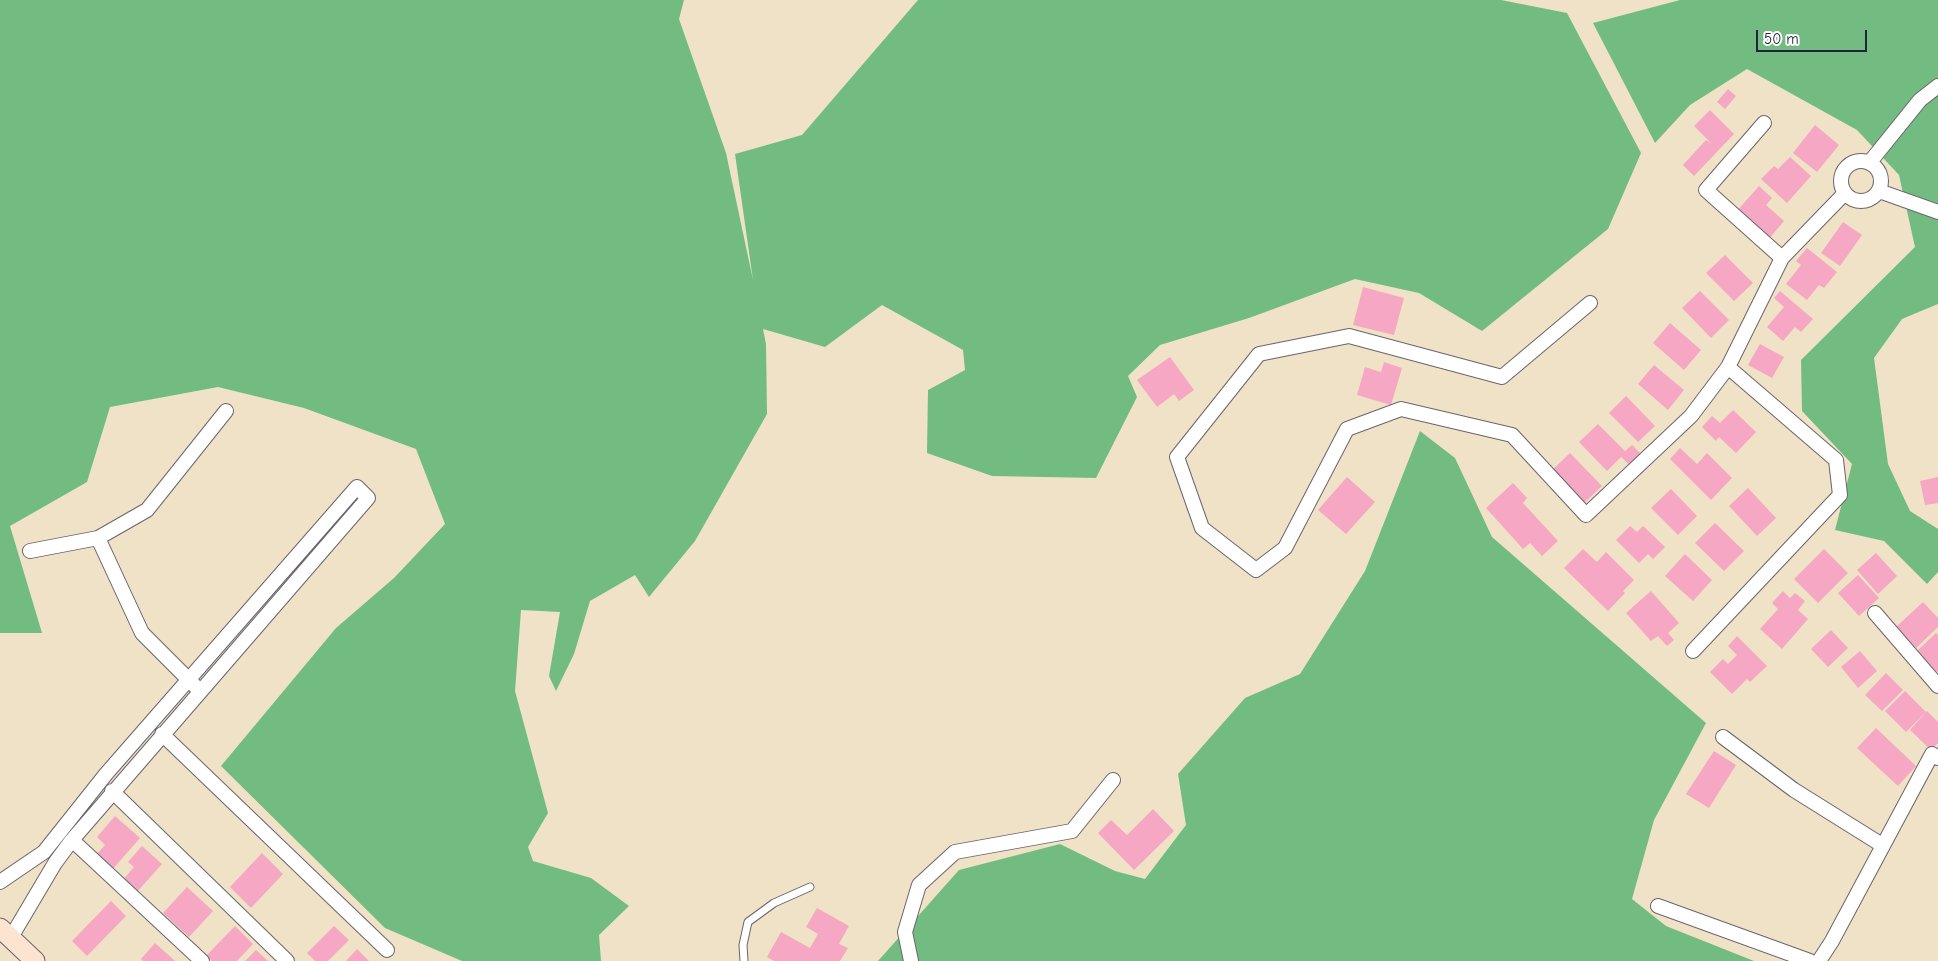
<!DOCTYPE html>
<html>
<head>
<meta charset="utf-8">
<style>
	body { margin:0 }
	#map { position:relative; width:1938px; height:961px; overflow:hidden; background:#f0e2c6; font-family:"Comic Neue",sans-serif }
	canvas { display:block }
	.scale { position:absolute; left:1756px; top:30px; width:111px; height:22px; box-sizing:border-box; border:2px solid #22223b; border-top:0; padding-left:6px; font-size:15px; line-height:18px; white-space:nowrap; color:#22223b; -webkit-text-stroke:4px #fff; paint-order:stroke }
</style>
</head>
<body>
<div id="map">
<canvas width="1938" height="961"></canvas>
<div class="scale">50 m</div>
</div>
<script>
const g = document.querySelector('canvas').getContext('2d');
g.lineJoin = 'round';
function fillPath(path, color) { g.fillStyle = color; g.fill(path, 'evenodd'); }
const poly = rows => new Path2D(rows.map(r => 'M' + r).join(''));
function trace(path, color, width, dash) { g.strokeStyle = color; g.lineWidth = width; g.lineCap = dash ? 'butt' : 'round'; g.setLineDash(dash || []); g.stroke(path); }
const forest = poly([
	[0,0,684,0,679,19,726,153,753,280,735,154,802,135,918,0,1501,0,1567,13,1641,153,1608,229,1482,331,1419,293,1355,279,1249,318,1160,345,1128,376,1137,397,1096,478,992,476,927,453,928,390,965,370,963,350,882,305,825,347,763,329,766,344,767,414,695,541,649,597,635,575,590,601,574,654,556,691,549,676,560,612,521,610,515,691,548,813,528,847,533,861,591,878,629,906,599,935,601,961,462,961,385,928,221,766,336,628,394,578,445,524,416,449,304,408,218,387,110,407,87,482,10,526,42,633,0,633],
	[1680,0,1938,0,1938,304,1902,319,1874,358,1888,464,1910,511,1938,529,1938,572,1927,584,1884,541,1835,530,1852,464,1802,411,1801,360,1915,247,1899,175,1857,130,1747,69,1690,105,1655,143,1593,23],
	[1420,431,1455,458,1492,537,1706,723,1654,820,1632,899,1666,926,1754,961,878,961,959,870,1060,844,1115,871,1145,879,1186,825,1178,774,1245,698,1300,674,1365,571]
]);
const building = poly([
	[1728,89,1736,96,1725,109,1717,102],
	[1710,110,1734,134,1694,176,1683,165,1706,140,1712,144,1694,126],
	[1815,125,1839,145,1817,172,1793,153],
	[1790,157,1811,176,1787,203,1761,179,1774,166,1778,169],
	[1759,186,1772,198,1766,205,1784,221,1768,240,1736,212],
	[1843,222,1862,235,1840,266,1821,253],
	[1807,248,1837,272,1824,288,1819,285,1807,300,1786,284,1801,265,1796,261],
	[1725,255,1753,283,1734,301,1706,273],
	[1363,287,1404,298,1394,335,1353,325],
	[1700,291,1729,320,1711,338,1682,308],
	[1780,291,1813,319,1801,332,1795,327,1783,341,1767,327,1784,307,1774,298],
	[1670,323,1701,350,1684,370,1653,343],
	[1760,344,1784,357,1772,378,1748,365],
	[1170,357,1194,390,1179,401,1174,394,1157,407,1137,380],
	[1384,362,1402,368,1391,405,1357,395,1365,367,1381,372],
	[1654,365,1684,390,1668,410,1638,384],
	[1626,396,1655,426,1638,442,1609,413],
	[1733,410,1756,432,1736,453,1719,437,1716,441,1702,427,1712,416,1720,423],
	[1598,424,1625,451,1632,445,1641,454,1630,465,1621,457,1607,471,1579,442],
	[1680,448,1697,464,1707,453,1732,478,1711,500,1670,459],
	[1570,453,1602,486,1582,505,1550,472],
	[1347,477,1375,502,1346,534,1318,510],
	[1938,477,1938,503,1925,505,1920,481],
	[1513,483,1527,498,1523,503,1558,541,1542,556,1530,543,1523,549,1486,508],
	[1748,488,1776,518,1757,536,1729,506],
	[1671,489,1697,516,1678,535,1651,508],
	[1715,523,1744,551,1724,571,1695,543],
	[1630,526,1637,532,1643,526,1665,547,1653,559,1648,554,1639,563,1616,540],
	[1583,549,1597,562,1606,552,1634,580,1623,591,1625,593,1608,611,1564,568],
	[1824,549,1848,573,1818,603,1794,579],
	[1876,553,1897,576,1878,594,1857,570],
	[1685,554,1712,580,1693,601,1665,576],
	[1858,575,1879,598,1859,616,1838,593],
	[1651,591,1679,623,1668,633,1674,640,1667,646,1658,636,1651,641,1626,613],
	[1783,591,1790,598,1795,593,1805,601,1798,610,1808,619,1782,649,1760,629,1778,609,1772,603],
	[1923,602,1938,618,1938,627,1916,648,1896,627],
	[1831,630,1848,648,1828,667,1811,649],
	[1936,633,1938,635,1938,671,1936,673,1916,652],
	[1737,636,1767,666,1750,682,1747,679,1732,694,1710,672,1723,659,1728,664,1737,655,1728,646],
	[1860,651,1877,671,1858,688,1841,667],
	[1886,673,1903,690,1882,711,1865,695],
	[1905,691,1926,712,1906,732,1885,711],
	[1927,711,1938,722,1938,743,1931,750,1910,730],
	[1876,728,1916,766,1898,786,1857,748],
	[1714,751,1736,765,1709,808,1686,794],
	[1153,809,1174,831,1134,870,1098,833,1111,820,1127,835],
	[115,816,140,838,112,870,96,855,105,845,97,837],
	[142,846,162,864,136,893,122,881,134,867,128,862],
	[262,853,283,874,251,908,230,887],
	[187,887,213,911,189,937,163,913],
	[111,901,126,916,87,956,72,941],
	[817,908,849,926,839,944,848,948,840,961,774,961,767,957,781,932,810,948,818,934,806,927],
	[235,926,253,944,237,961,212,961,206,956],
	[334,926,349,940,328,961,315,961,307,953],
	[155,943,175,961,143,961,141,959],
	[357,949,369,961,346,961],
	[256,950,268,961,245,961]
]);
const lane = poly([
	[744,961,743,945,748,922,774,903,810,887]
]);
const street = poly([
	[1764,123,1706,190,1782,258],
	'1841 181a20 20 0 1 1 40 0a20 20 0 1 1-40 0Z',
	[1870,162,1920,100,1938,86],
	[1879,191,1938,212],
	[1590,303,1502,377,1349,336,1259,354,1177,457,1202,528,1256,570,1285,548,1347,429,1401,409,1512,435,1586,515,1691,416,1728,367,1782,258,1845,193],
	[98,538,142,633,195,686],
	[30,551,98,538,147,510,226,411],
	[1875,613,1938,686],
	[1693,651,1840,495,1836,460,1728,367],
	[162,734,387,950],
	[1723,737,1794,790,1882,845],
	[112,791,287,961],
	[72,840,202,961],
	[0,882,44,852,106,774,357,487,368,498,72,840,55,863,10,939],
	[1658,906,1810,961],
	[911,961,905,932,919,885,955,852,1072,831,1113,780],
	[1819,961,1832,941,1932,754,1938,758]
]);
const secondary = poly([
	[0,928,35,961]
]);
fillPath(forest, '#72bc82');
fillPath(building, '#f6a7c3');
trace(lane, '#6a656c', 9);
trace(street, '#6a656c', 16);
trace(secondary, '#6a656c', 21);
trace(lane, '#fff', 7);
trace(street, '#fff', 14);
trace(secondary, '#fde4d1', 19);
</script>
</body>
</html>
